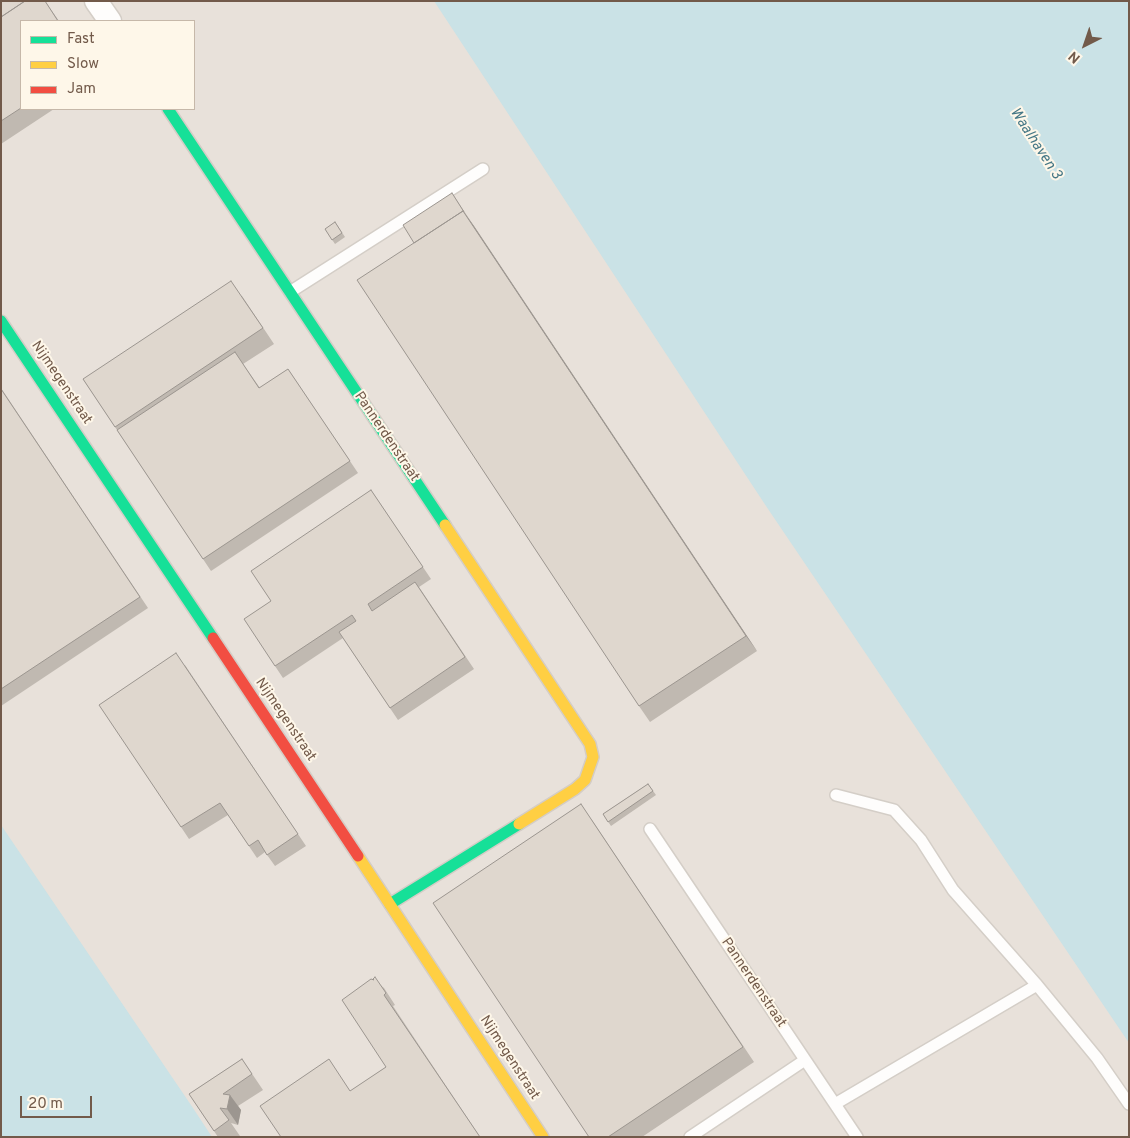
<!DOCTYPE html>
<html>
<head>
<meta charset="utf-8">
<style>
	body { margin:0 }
	#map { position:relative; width:1130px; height:1138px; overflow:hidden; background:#f5f1e9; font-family:Overpass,sans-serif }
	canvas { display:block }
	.frame { position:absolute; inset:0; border:2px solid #725a4a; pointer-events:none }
	.legend { position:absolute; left:20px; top:20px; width:175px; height:90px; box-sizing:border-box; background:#fef7e9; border:1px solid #c6b8a9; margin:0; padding:6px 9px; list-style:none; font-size:15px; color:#725a4a }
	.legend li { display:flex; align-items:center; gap:10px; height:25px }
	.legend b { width:25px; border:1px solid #c6b8a9 }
	.north { position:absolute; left:1060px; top:20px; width:50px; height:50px; -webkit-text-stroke:4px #fef7e9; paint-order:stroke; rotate:221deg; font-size:14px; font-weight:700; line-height:20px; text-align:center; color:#725a4a }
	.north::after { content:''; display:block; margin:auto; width:18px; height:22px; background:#725a4a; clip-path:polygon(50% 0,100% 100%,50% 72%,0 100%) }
	.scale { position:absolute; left:20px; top:1096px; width:72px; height:22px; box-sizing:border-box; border:2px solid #725a4a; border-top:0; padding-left:6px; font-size:15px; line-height:18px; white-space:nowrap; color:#725a4a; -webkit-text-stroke:4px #fef7e9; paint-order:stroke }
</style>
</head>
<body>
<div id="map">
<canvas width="1130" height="1138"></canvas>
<div class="frame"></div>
<ul class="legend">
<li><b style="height:6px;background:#16e098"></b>Fast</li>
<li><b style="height:6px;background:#ffcf43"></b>Slow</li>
<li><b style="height:6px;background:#f24e42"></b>Jam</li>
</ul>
<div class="north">N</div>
<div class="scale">20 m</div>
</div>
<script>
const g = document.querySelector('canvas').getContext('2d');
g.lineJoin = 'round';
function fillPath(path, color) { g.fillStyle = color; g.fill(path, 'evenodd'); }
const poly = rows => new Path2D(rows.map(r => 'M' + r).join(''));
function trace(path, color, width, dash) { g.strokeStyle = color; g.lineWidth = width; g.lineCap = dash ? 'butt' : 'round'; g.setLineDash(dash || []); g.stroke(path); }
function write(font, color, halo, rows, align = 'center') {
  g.font = font + ' Overpass,sans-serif'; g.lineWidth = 4; g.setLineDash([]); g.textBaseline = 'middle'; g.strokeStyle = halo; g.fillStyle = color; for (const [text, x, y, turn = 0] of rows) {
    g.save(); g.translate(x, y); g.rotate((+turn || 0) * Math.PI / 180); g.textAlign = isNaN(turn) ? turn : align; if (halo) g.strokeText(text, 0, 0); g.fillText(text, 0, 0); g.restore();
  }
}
const industrial = poly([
	[1,1,473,1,1129,988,1129,1137,147,1137,1,913],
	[21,21,194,21,194,109,21,109]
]);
const water = poly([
	[434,1,1129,1,1129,1043,766,506],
	[1,825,193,1108,212,1137,1,1137]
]);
const lane = poly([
	[290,292,483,169],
	[836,795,894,810,921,840,953,890,1037,985,1097,1058,1129,1104],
	[650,829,857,1137],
	[835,1104,1037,985],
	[690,1137,805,1060]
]);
const street = poly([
	[96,1,110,21]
]);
const fast = poly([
	[168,109,445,525],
	[1,321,213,638],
	[390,904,519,824]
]);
const slow = poly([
	[445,525,590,744,593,757,585,780,575,789,519,824],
	[358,856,543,1137]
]);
const jam = poly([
	[213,638,358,856]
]);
const wall = poly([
	[1,1,45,1,59,21,21,21,21,109,54,109,1,144],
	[452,193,757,651,650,722,639,706],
	[335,222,345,237,335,244,325,229],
	[242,296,274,344,243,364,260,388,288,369,358,473,211,571,83,379],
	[1,388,148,608,1,706],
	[371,490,431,579,419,587,474,669,398,720,343,638,283,678,275,666,271,601],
	[185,665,306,846,275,866,265,852,257,858,228,815,189,839,181,827],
	[648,784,656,795,611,826,603,814],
	[592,820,754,1062,642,1137,589,1137],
	[374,980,384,988,395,1005,393,1006,480,1137,351,1091,386,1067],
	[242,1059,263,1090,238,1106,241,1110,238,1125,231,1123,240,1136,238,1137,218,1137,189,1094]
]);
const shadedWall = poly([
	[463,211,474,226,757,651,746,636],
	[230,1095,241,1110,238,1125,227,1109]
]);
const building = poly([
	[1,1,25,1,1,17,1,1],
	[25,1,45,1,58,21,21,21,21,108,1,121,1,17,25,1],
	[452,193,464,212,463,211,414,243,403,225,452,193],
	[463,211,746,636,639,706,357,280,463,211],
	[335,222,342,233,332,240,325,229,335,222],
	[231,281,263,328,115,427,83,379,231,281],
	[235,352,259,388,288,369,350,461,203,559,117,430,235,352],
	[1,389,140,597,1,689,1,389],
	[371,490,423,567,368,604,372,611,415,582,465,657,390,708,339,632,356,621,352,615,275,666,244,619,271,601,251,571,371,490],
	[176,653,298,834,267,855,258,840,249,846,220,803,181,827,99,705,176,653],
	[648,784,653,791,608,822,603,814,648,784],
	[581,804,743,1047,608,1137,589,1137,433,903,581,804],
	[375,977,386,993,384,995,480,1137,281,1137,260,1106,329,1059,350,1091,386,1067,342,1000,371,979,374,980,373,979,375,977],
	[242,1059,252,1074,223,1094,230,1095,227,1109,220,1108,229,1120,214,1131,189,1094,242,1059]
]);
const streetNames = [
	["Nijmegenstraat",61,383,56],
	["Pannerdenstraat",386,437,56],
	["Nijmegenstraat",285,720,56],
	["Pannerdenstraat",753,983,56],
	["Nijmegenstraat",509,1058,57]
];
const waterNames = [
	["Waalhaven 3",1035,144,57]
];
fillPath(industrial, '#e8e1da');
fillPath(water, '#cae2e6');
trace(lane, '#d4cec7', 14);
trace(street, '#d4cec7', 25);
trace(fast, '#d4cdc6', 14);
trace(slow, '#d4cdc6', 14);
trace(jam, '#d4cdc6', 14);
trace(lane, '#fefdfc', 11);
trace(street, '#fefdfc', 22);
trace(fast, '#16e098', 11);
trace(slow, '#ffcf43', 11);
trace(jam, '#f24e42', 11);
fillPath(wall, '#c0b9b1');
fillPath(shadedWall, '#9c9690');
fillPath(building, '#dfd7ce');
trace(building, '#9c9690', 1);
write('14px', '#725a4a', '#fef7e9', streetNames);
write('italic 15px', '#457785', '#fef7e9', waterNames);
</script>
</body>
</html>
